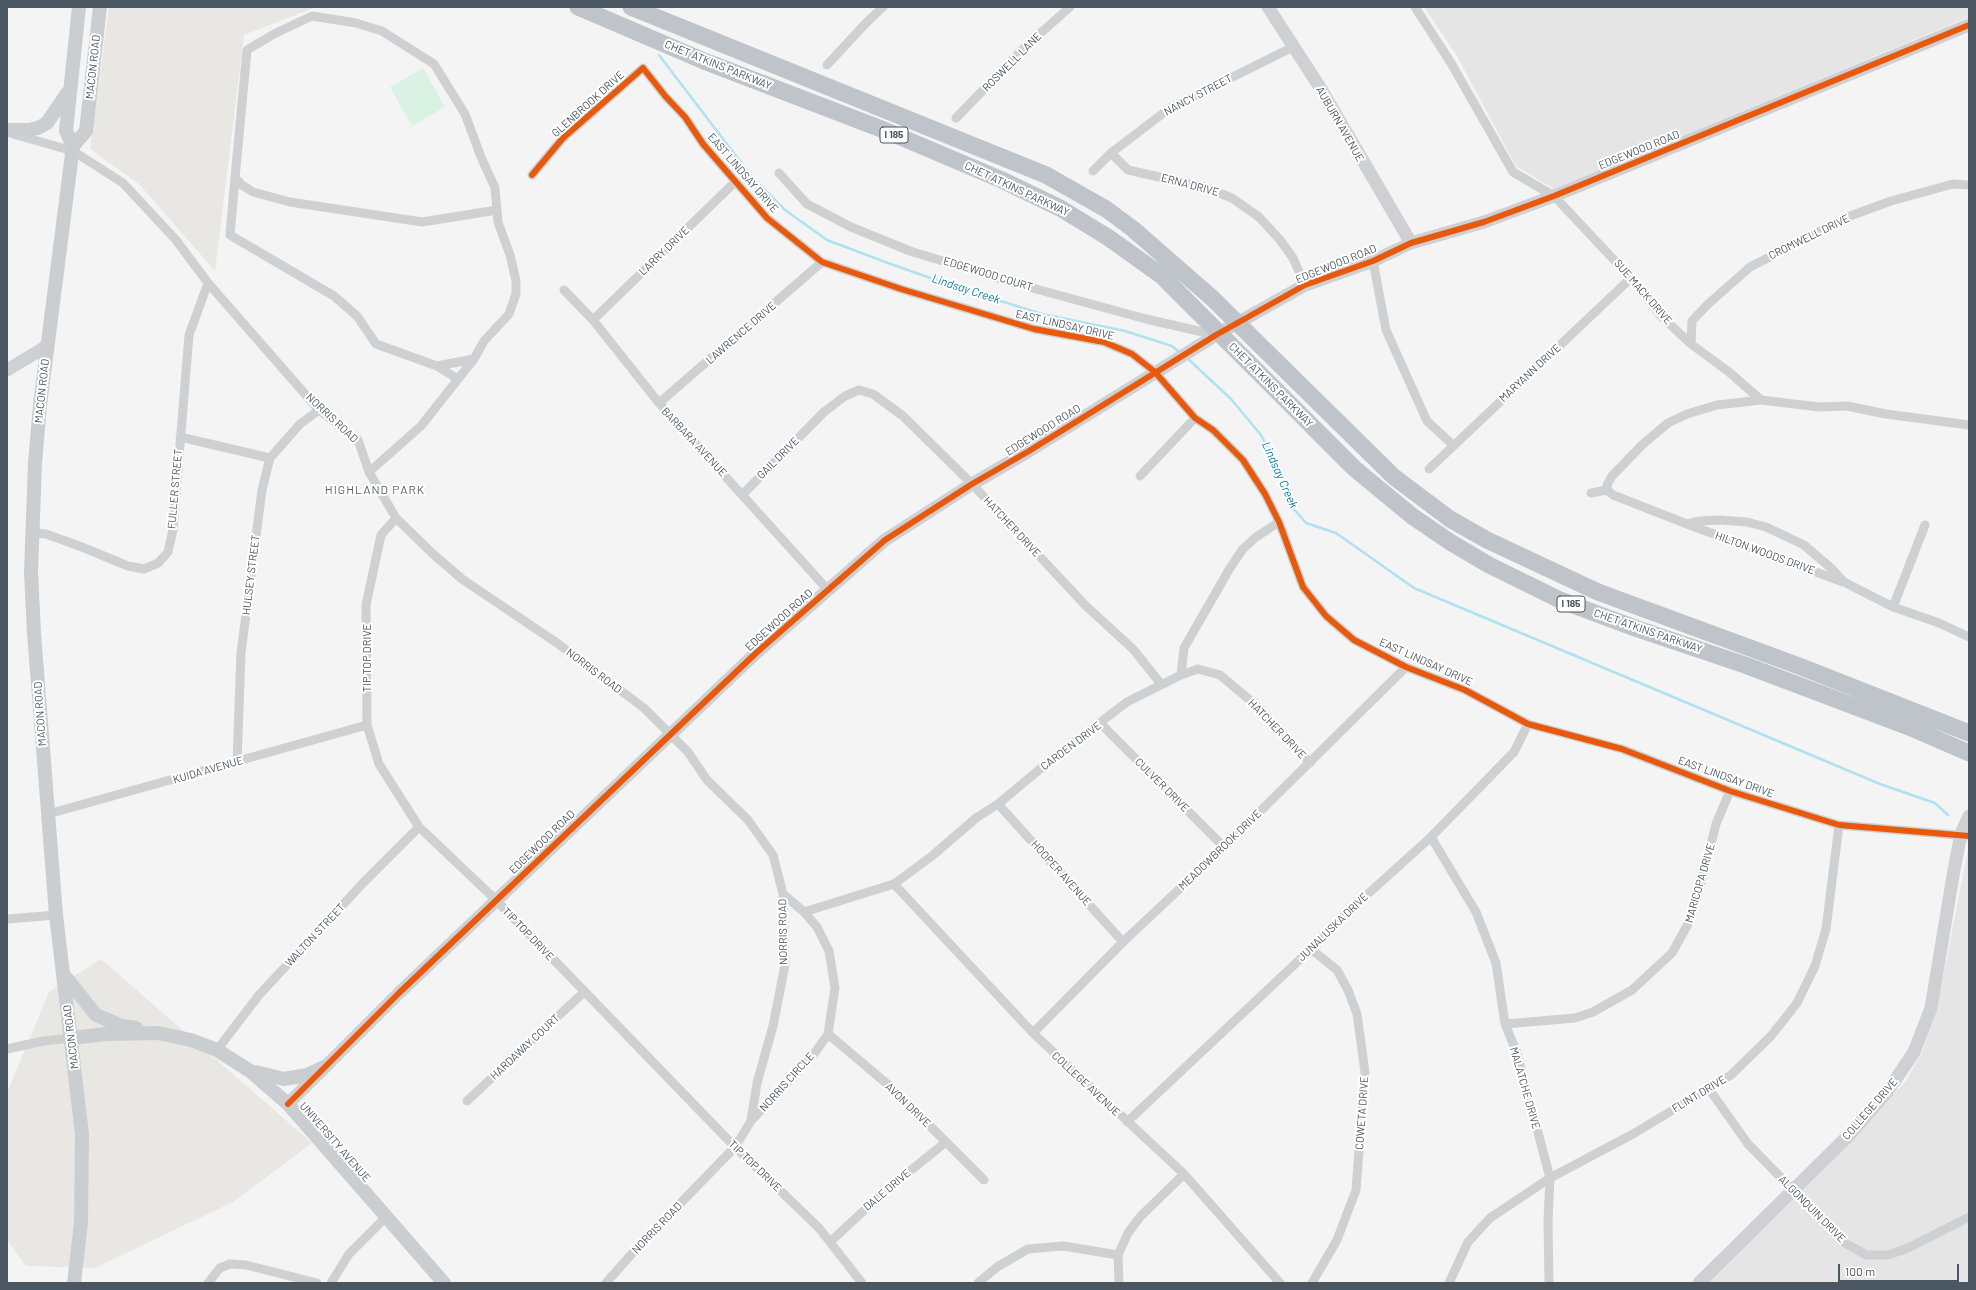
<!DOCTYPE html>
<html>
<head>
<meta charset="utf-8">
<style>
	body { margin:0 }
	#map { position:relative; width:1976px; height:1290px; overflow:hidden; background:#f4f4f4; font-family:Barlow,sans-serif }
	canvas { display:block }
	.frame { position:absolute; inset:0; border:8px solid #4a5661; pointer-events:none }
	.scale { position:absolute; left:1838px; top:1264px; width:121px; height:18px; box-sizing:border-box; border:2px solid #4a5661; border-top:0; padding-left:5px; font-size:12px; line-height:14px; white-space:nowrap; color:#4a5661; -webkit-text-stroke:3px #fff; paint-order:stroke }
</style>
</head>
<body>
<div id="map">
<canvas width="1976" height="1290"></canvas>
<div class="frame"></div>
<div class="scale">100 m</div>
</div>
<script>
const g = document.querySelector('canvas').getContext('2d');
g.lineJoin = 'round';
function fillPath(path, color) { g.fillStyle = color; g.fill(path, 'evenodd'); }
const poly = rows => new Path2D(rows.map(r => 'M' + r).join(''));
function trace(path, color, width, dash) { g.strokeStyle = color; g.lineWidth = width; g.lineCap = dash ? 'butt' : 'round'; g.setLineDash(dash || []); g.stroke(path); }
function write(font, color, halo, rows, align = 'center') {
  g.font = font + ' Barlow,sans-serif'; g.lineWidth = 4; g.setLineDash([]); g.textBaseline = 'middle'; g.strokeStyle = halo; g.fillStyle = color; for (const [text, x, y, turn = 0] of rows) {
    g.save(); g.translate(x, y); g.rotate((+turn || 0) * Math.PI / 180); g.textAlign = isNaN(turn) ? turn : align; if (halo) g.strokeText(text, 0, 0); g.fillText(text, 0, 0); g.restore();
  }
}
const commercial = poly([
	[109,7,316,7,244,35,215,271,139,184,90,149],
	[101,959,312,1143,233,1202,95,1268,26,1266,7,1240,7,1093,49,992]
]);
const education = poly([
	[1424,7,1969,7,1969,17,1554,189,1516,166,1457,56],
	[1969,845,1969,1283,1707,1283,1793,1200,1856,1136,1906,1081,1923,1050,1937,1008]
]);
const green = poly([
	[423,68,445,107,412,126,390,87]
]);
const stream = poly([
	[659,55,752,177,785,210,827,240,888,263,956,287,1042,314,1125,331,1172,346,1180,353],
	[1187,358,1231,399,1261,435,1281,473,1292,507,1306,523,1336,533,1414,588,1880,784,1935,803,1948,815]
]);
const street = poly([
	[1415,7,1451,63,1513,172,1554,196,1631,278,1661,316,1691,344,1729,372,1761,400,1819,407,1847,406,1886,414,1969,425],
	[827,65,866,23,883,7],
	[956,118,1027,45,1070,7],
	[13,134,73,151,123,183,176,240,208,283,319,410,358,440,369,472,396,518,433,554,462,579,557,643,644,708,688,752,707,780,748,820,773,855,783,894,785,965,773,1026,757,1083,751,1121,735,1147,636,1249,606,1283],
	[1111,153,1128,170,1204,187,1232,198,1259,217,1280,240,1293,258,1305,285],
	[1093,171,1111,153,1170,108,1293,47],
	[779,173,807,204,851,227,910,251,1014,283,1146,319,1216,335],
	[532,175,563,138,643,68,666,97,685,117,703,144,767,218,822,262,901,289,1034,329,1104,342,1132,354,1155,372,1195,418,1213,430,1243,460,1265,494,1279,522,1303,587,1326,616,1354,640,1406,667,1465,690,1528,724,1622,749,1730,791,1839,825,1969,836],
	[235,178,230,235,334,296,357,316,376,344,437,366,474,359,484,341,509,314,516,294,516,281,510,255,498,222,497,210,495,188,481,157,465,114,434,64,382,31,356,23,312,16,274,34,247,50,235,178,242,185,253,192,290,202,422,222,497,210],
	[1373,261,1386,330,1427,421,1453,445],
	[564,290,593,320,659,403,828,590],
	[593,320,735,182],
	[1691,344,1692,321,1706,306,1750,267,1850,216,1891,201,1953,184,1969,185],
	[437,366,458,379],
	[659,403,822,262],
	[180,437,270,458],
	[1429,469,1631,278],
	[369,472,421,426,474,359],
	[1140,476,1195,418],
	[1607,490,1607,485,1612,476,1643,444,1668,423,1687,414,1717,405,1761,400],
	[1591,493,1607,490,1613,495,1687,524,1699,521,1719,520,1747,522,1766,527,1804,545,1832,569,1844,582,1893,607,1939,623,1969,637],
	[743,494,824,412,845,396,859,390,873,394,903,416,972,484,1086,606,1133,649,1161,684],
	[396,518,381,535,366,605,367,725,379,764,419,827,496,900,735,1147,819,1228,862,1283],
	[1687,524,1843,582],
	[33,533,46,534,82,547,128,566,144,569,158,563,168,552,173,530,189,335,208,283],
	[1893,607,1925,525],
	[1181,675,1198,669,1220,675,1257,706,1310,763],
	[1101,724,1224,847],
	[237,762,241,653,262,490,270,458,300,424,319,410],
	[998,804,1123,942],
	[48,814,367,725],
	[1431,837,1476,912,1496,963,1505,1024,1517,1053,1550,1178,1548,1221,1549,1283],
	[894,884,1033,1033,1184,1174,1280,1283],
	[804,912,894,884,932,856,976,818,998,804,1052,759,1127,702,1181,675,1184,648,1230,568,1243,549,1256,537,1279,522],
	[7,919,56,915],
	[1311,949,1337,970,1348,990,1357,1014,1365,1072,1356,1190,1337,1240,1312,1283],
	[1505,1024,1575,1018,1593,1012,1632,990,1672,953,1688,924,1701,884,1716,824,1730,791],
	[1033,1033,1123,942,1224,847,1406,667],
	[828,1034,892,1088,984,1180],
	[7,1049,43,1041,72,1038],
	[217,1050,259,995,364,882,419,827],
	[1709,1089,1748,1144,1845,1243,1866,1255,1888,1255,1908,1248,1969,1217],
	[467,1101,584,992],
	[751,1121,814,1054,828,1034,835,988,829,951,817,927,804,912,783,894],
	[1127,1122,1311,949,1350,910,1431,837,1514,752,1528,724],
	[830,1242,885,1191,946,1142],
	[208,1283,220,1268,230,1264,246,1265,317,1283],
	[331,1283,349,1254,387,1216],
	[978,1283,997,1267,1028,1249,1063,1246,1118,1255],
	[1119,1283,1118,1255,1128,1233,1140,1217,1184,1174],
	[1449,1283,1468,1242,1490,1218,1550,1178,1633,1134,1731,1075,1771,1036,1797,1003,1815,966,1826,929,1839,825]
]);
const secondary = poly([
	[1268,7,1321,89,1411,243],
	[7,370,47,346],
	[288,1104,399,993,756,653,885,540,972,484,1029,451,1216,335,1305,285,1373,261,1411,243,1484,222,1554,196,1969,25],
	[1699,1283,1850,1134,1887,1092,1914,1052,1931,1008,1954,870,1961,834,1969,816]
]);
const primary = poly([
	[7,130,29,130,38,128,47,123,68,92],
	[73,146,86,131,100,7],
	[64,975,96,1015,122,1026,136,1028],
	[72,1038,106,1034,158,1033,191,1040,217,1050,250,1071,288,1104,444,1283],
	[256,1072,284,1079,307,1075,324,1067],
	[74,1283,81,1223,82,1134,56,915,34,633,31,572,35,463,40,405,73,146,66,131,79,7]
]);
const highway = poly([
	[578,7,704,61,884,130,1002,180,1060,208,1109,238,1162,276,1355,469,1412,516,1450,542,1489,565,1560,600,1635,628,1745,665,1909,727,1969,753],
	[631,7,1046,175,1106,209,1133,229,1212,298,1394,477,1450,519,1487,540,1598,592,1799,666,1969,733]
]);
const cycleway = poly([
	[532,175,563,138,643,68,666,97,685,117,703,144,767,218,822,262,901,289,1034,329,1104,342,1132,354,1155,372,1195,418,1213,430,1243,460,1265,494,1279,522,1303,587,1326,616,1354,640,1406,667,1465,690,1528,724,1622,749,1730,791,1839,825,1969,836],
	[288,1104,399,993,756,653,885,540,972,484,1029,451,1216,335,1305,285,1373,261,1411,243,1484,222,1554,196,1969,25]
]);
const shields = [
	[894,135,28],
	[1571,604,28]
];
const shieldNames = [
	["I 185",894,135],
	["I 185",1571,604]
];
const streetNames = [
	["ROSWELL LANE",1012,62,-45],
	["CHET ATKINS PARKWAY",718,65,22],
	["MACON ROAD",93,67,-84],
	["NANCY STREET",1198,95,-28],
	["GLENBROOK DRIVE",588,104,-42],
	["AUBURN AVENUE",1340,124,60],
	["EDGEWOOD ROAD",1639,150,-22],
	["EAST LINDSAY DRIVE",743,173,49],
	["ERNA DRIVE",1190,185,15],
	["CHET ATKINS PARKWAY",1017,189,25],
	["CROMWELL DRIVE",1809,237,-26],
	["LARRY DRIVE",664,251,-44],
	["EDGEWOOD ROAD",1336,264,-22],
	["EDGEWOOD COURT",988,274,17],
	["SUE MACK DRIVE",1643,292,49],
	["EAST LINDSAY DRIVE",1065,325,13],
	["LAWRENCE DRIVE",741,333,-41],
	["MARYANN DRIVE",1530,373,-43],
	["CHET ATKINS PARKWAY",1271,385,45],
	["MACON ROAD",42,391,-84],
	["NORRIS ROAD",332,418,43],
	["EDGEWOOD ROAD",1043,430,-32],
	["BARBARA AVENUE",694,442,47],
	["GAIL DRIVE",778,458,-45],
	["FULLER STREET",175,489,-85],
	["HATCHER DRIVE",1012,527,47],
	["HILTON WOODS DRIVE",1765,553,20],
	["HULSEY STREET",251,575,-83],
	["EDGEWOOD ROAD",779,620,-42],
	["CHET ATKINS PARKWAY",1648,631,19],
	["TIP TOP DRIVE",367,658,-90],
	["EAST LINDSAY DRIVE",1426,662,24],
	["NORRIS ROAD",594,671,37],
	["MACON ROAD",40,714,-94],
	["HATCHER DRIVE",1277,729,46],
	["CARDEN DRIVE",1071,746,-37],
	["KUIDA AVENUE",208,770,-16],
	["EAST LINDSAY DRIVE",1726,777,20],
	["CULVER DRIVE",1162,785,45],
	["EDGEWOOD ROAD",542,842,-44],
	["MEADOWBROOK DRIVE",1220,850,-44],
	["HOOPER AVENUE",1061,873,48],
	["MARICOPA DRIVE",1700,883,-74],
	["JUNALUSKA DRIVE",1333,927,-44],
	["NORRIS ROAD",783,932,-91],
	["TIP TOP DRIVE",528,934,46],
	["WALTON STREET",315,935,-47],
	["MACON ROAD",71,1037,-97],
	["HARDAWAY COURT",525,1047,-43],
	["NORRIS CIRCLE",787,1082,-48],
	["COLLEGE AVENUE",1086,1084,43],
	["MALATCHE DRIVE",1525,1088,74],
	["FLINT DRIVE",1699,1094,-31],
	["AVON DRIVE",908,1105,44],
	["COLLEGE DRIVE",1870,1109,-49],
	["COWETA DRIVE",1362,1113,-86],
	["UNIVERSITY AVENUE",335,1142,49],
	["TIP TOP DRIVE",755,1166,44],
	["DALE DRIVE",887,1190,-40],
	["ALGONQUIN DRIVE",1812,1209,45],
	["NORRIS ROAD",657,1228,-46]
];
const waterNames = [
	["Lindsay Creek",966,289,18],
	["Lindsay Creek",1280,475,66]
];
const neighbourhoodNames = [
	["HIGHLAND PARK",375,490]
];
fillPath(commercial, '#e8e7e3');
fillPath(education, '#e6e5e6');
fillPath(green, '#d9f2e3');
trace(stream, '#aee2f0', 2.5);
trace(street, '#ced0d2', 9);
trace(secondary, '#ced0d4', 13);
trace(primary, '#caced1', 14);
trace(highway, '#bec4c9', 17);
trace(cycleway, '#e8590c', 6);
for (const [x, y, w] of shields) { const box = new Path2D(); box.roundRect(x - w / 2, y - 8, w, 16, 3); g.fillStyle = '#fff'; g.fill(box); trace(box, '#4a5661', 1); }
write('bold 10px', '#4a5661', null, shieldNames);
write('11px', '#4a5661', '#fff', streetNames);
write('italic 12px', '#0c7c9b', '#fff', waterNames);
g.letterSpacing = '1px';
write('12px', '#5f6368', '#fff', neighbourhoodNames);
g.letterSpacing = '0px';
</script>
</body>
</html>
